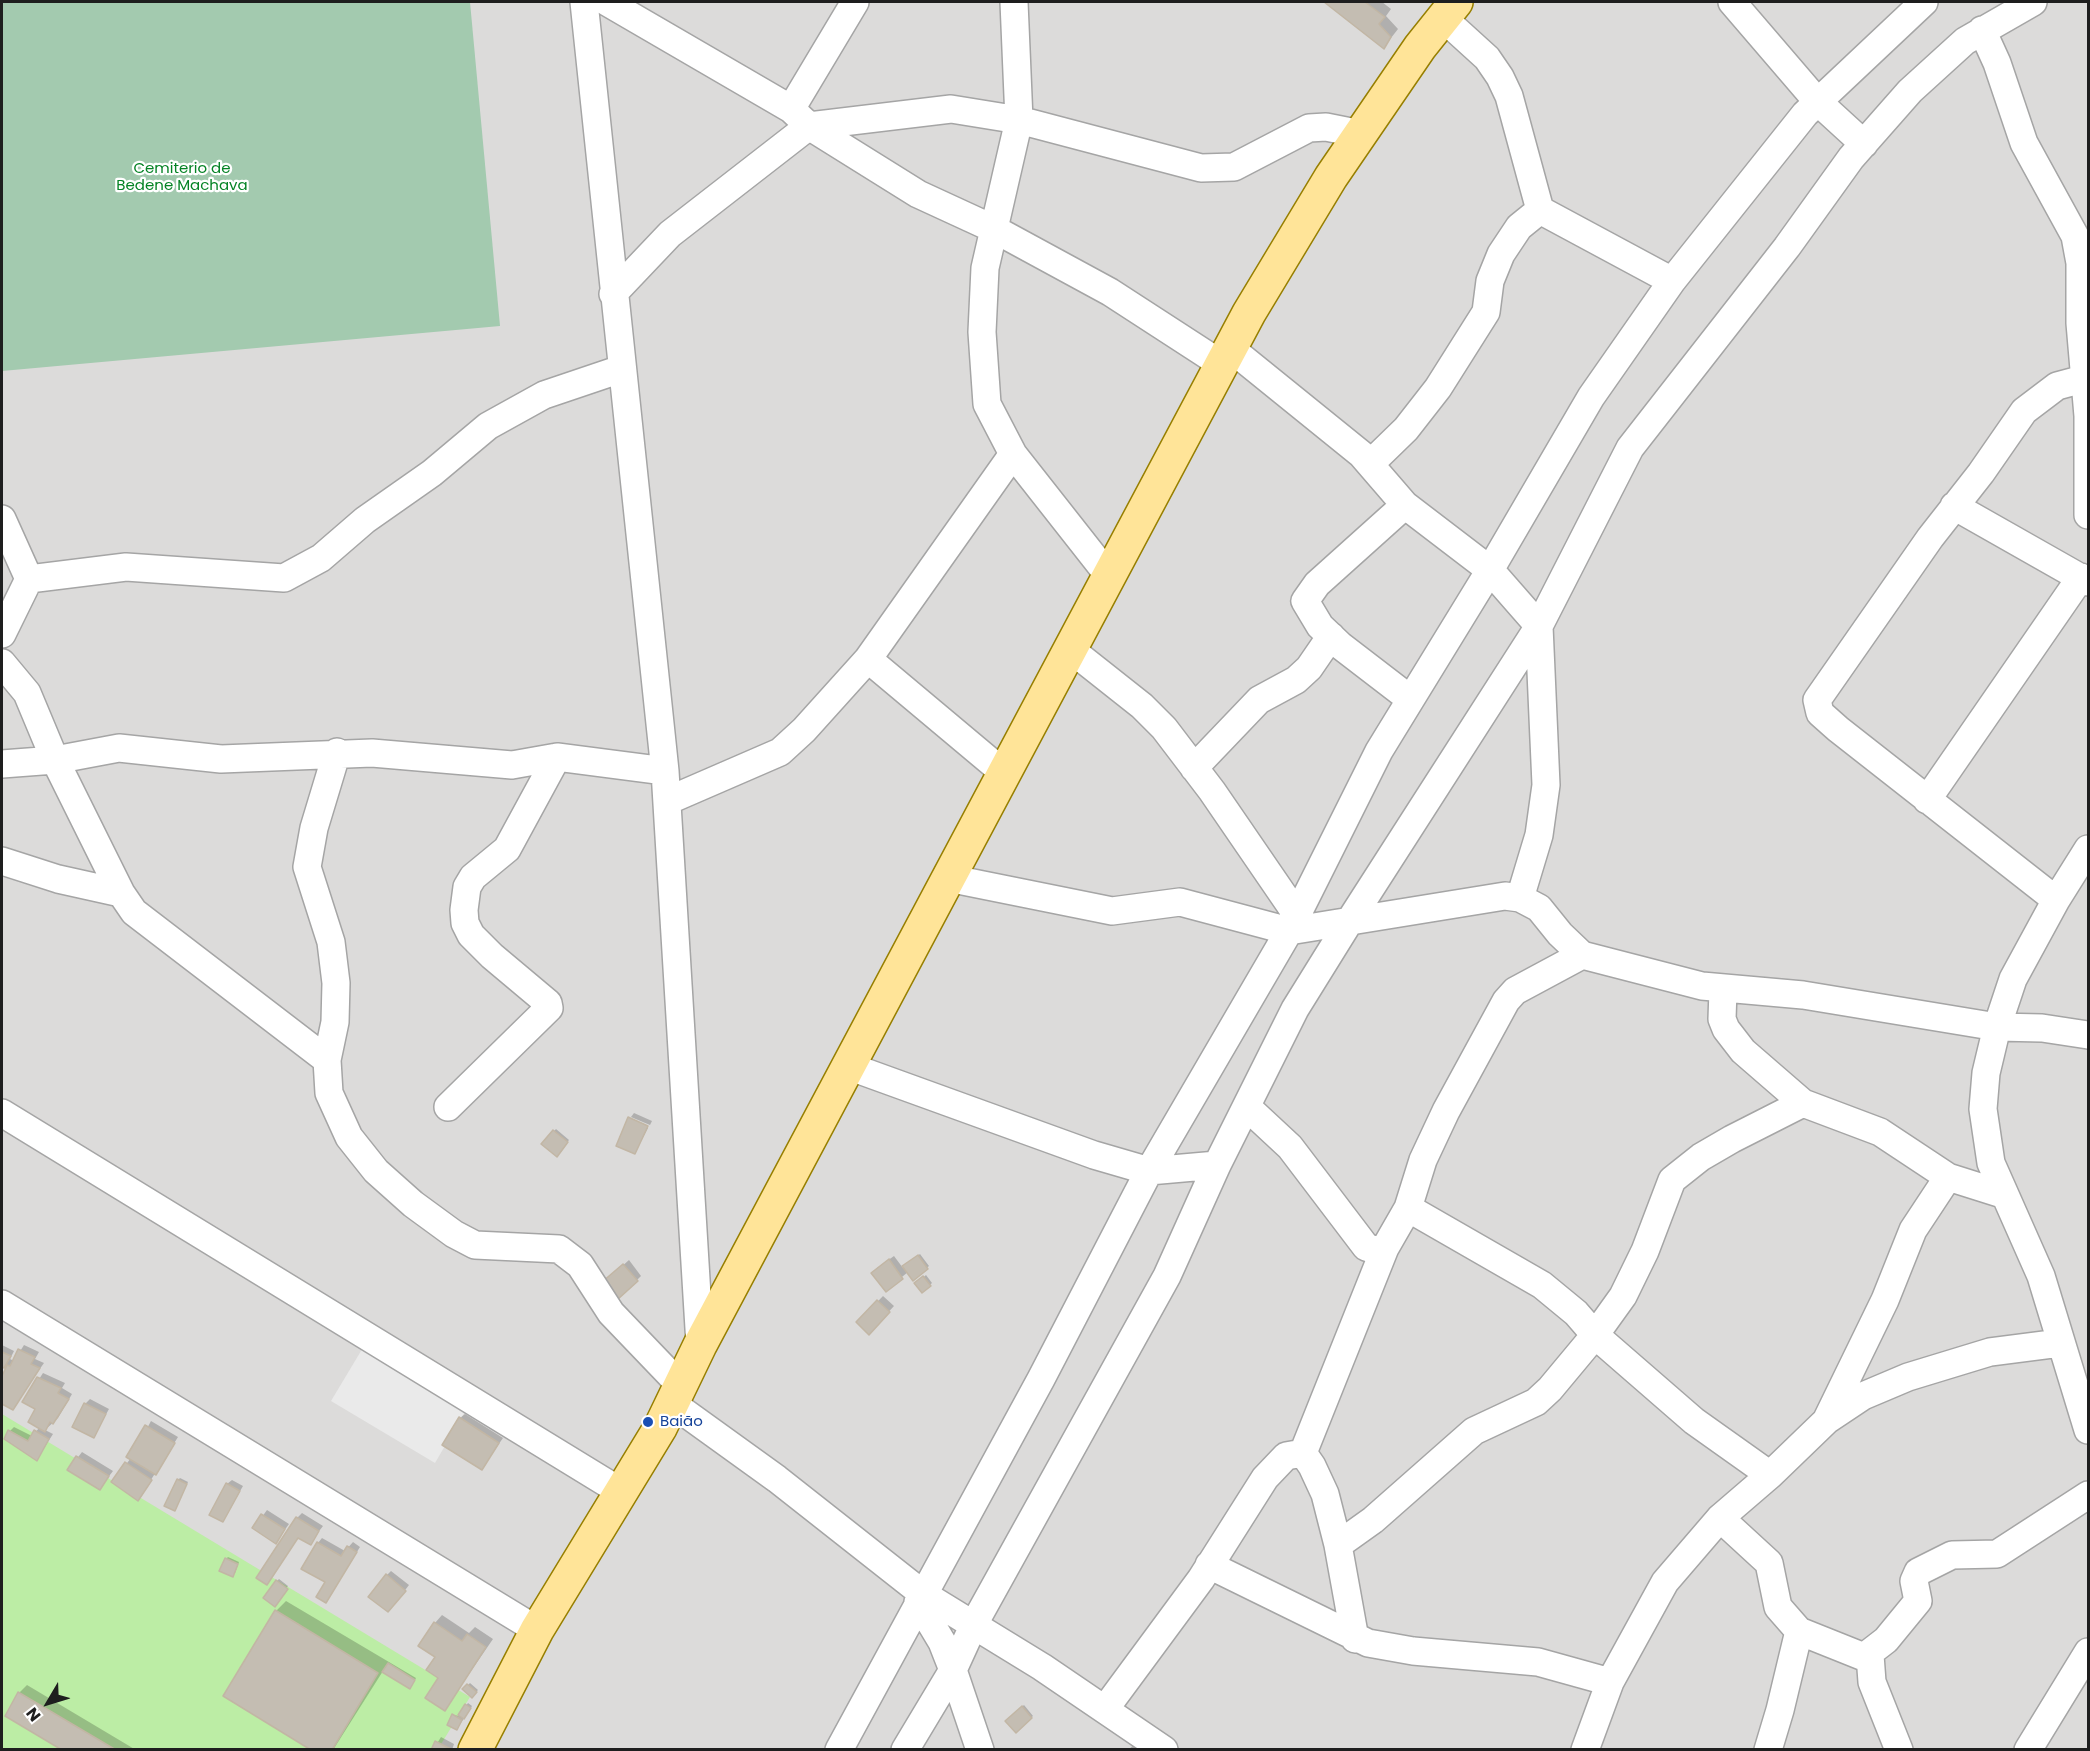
<!DOCTYPE html>
<html>
<head>
<meta charset="utf-8">
<style>
	body { margin:0 }
	#map { position:relative; width:2090px; height:1751px; overflow:hidden; background:#efede3; font-family:Poppins,sans-serif }
	canvas { display:block }
	.frame { position:absolute; inset:0; border:3px solid #1e1e1e; pointer-events:none }
	.north { position:absolute; left:18px; top:1673px; width:60px; height:60px; -webkit-text-stroke:4px #fff; paint-order:stroke; rotate:232deg; font-size:16px; font-weight:700; line-height:24px; text-align:center; color:#1e1e1e }
	.north::after { content:''; display:block; margin:auto; width:21px; height:27px; background:#1e1e1e; clip-path:polygon(50% 0,100% 100%,50% 72%,0 100%) }
</style>
</head>
<body>
<div id="map">
<canvas width="2090" height="1751"></canvas>
<div class="frame"></div>
<div class="north">N</div>
</div>
<script>
const g = document.querySelector('canvas').getContext('2d');
g.lineJoin = 'round';
function fillPath(path, color) { g.fillStyle = color; g.fill(path, 'evenodd'); }
const poly = rows => new Path2D(rows.map(r => 'M' + r).join(''));
function trace(path, color, width, dash) { g.strokeStyle = color; g.lineWidth = width; g.lineCap = dash ? 'butt' : 'round'; g.setLineDash(dash || []); g.stroke(path); }
function write(font, color, halo, rows, align = 'center') {
  g.font = font + ' Poppins,sans-serif'; g.lineWidth = 4.5; g.setLineDash([]); g.textBaseline = 'middle'; g.strokeStyle = halo; g.fillStyle = color; for (const [text, x, y, turn = 0] of rows) {
    g.save(); g.translate(x, y); g.rotate((+turn || 0) * Math.PI / 180); g.textAlign = isNaN(turn) ? turn : align; if (halo) g.strokeText(text, 0, 0); g.fillText(text, 0, 0); g.restore();
  }
}
const residential = poly([
	[2,2,2088,2,2088,1749,2,1749]
]);
const grass = poly([
	[2,1414,470,1697,438,1749,2,1749]
]);
const cemetery = poly([
	[2,2,470,2,500,326,2,371]
]);
const parking = poly([
	[364,1346,467,1408,435,1463,331,1401]
]);
const shadow = poly([
	[1326,2,1382,2,1391,9,1386,16,1398,29,1384,47],
	[634,1113,652,1121,650,1125,631,1117],
	[629,1120,648,1128,635,1153],
	[556,1129,569,1140,557,1154,543,1143],
	[920,1254,929,1266,913,1278,908,1272,886,1290,877,1268,894,1256,903,1268],
	[629,1260,641,1276,637,1280,609,1278],
	[926,1275,932,1283,923,1291,916,1284],
	[883,1296,894,1306,869,1333,858,1322],
	[2,1345,14,1351,10,1359,14,1361,24,1345,39,1352,35,1359,44,1363,12,1408,2,1402,2,1379,7,1368,2,1365],
	[43,1373,65,1383,62,1388,72,1394,58,1418,45,1430,53,1434,37,1459,10,1431,14,1427,32,1436,40,1427,37,1409,25,1401],
	[90,1399,109,1409,94,1436,85,1404],
	[465,1414,503,1438,482,1468,460,1418],
	[151,1421,178,1437,142,1494,113,1481,131,1458],
	[82,1452,113,1471,100,1488,69,1469],
	[180,1478,188,1482,176,1507,178,1480],
	[232,1480,243,1486,223,1520,227,1484],
	[267,1510,289,1524,276,1542,254,1528],
	[302,1513,323,1526,310,1543,299,1536,267,1583,297,1518],
	[322,1538,345,1551,353,1542,360,1547,326,1601,327,1582,318,1543],
	[228,1557,239,1562,235,1573,226,1559],
	[391,1571,409,1585,393,1606,387,1575],
	[279,1579,288,1586,276,1603,277,1581],
	[286,1601,416,1678,410,1688,383,1671,333,1750,314,1750,276,1611],
	[442,1615,469,1633,475,1627,493,1639,445,1709,437,1657,435,1623],
	[470,1683,478,1690,472,1696,464,1689],
	[27,1685,136,1750,65,1750,19,1693],
	[468,1703,472,1706,459,1726,453,1715,459,1716],
	[1024,1705,1033,1716,1016,1730,1007,1721],
	[441,1737,454,1744,452,1750,433,1750],
	[1136,1743,1142,1750,1128,1750]
]);
const building = poly([
	[1324,2,1365,2,1385,17,1379,24,1391,37,1384,49,1324,2],
	[628,1117,648,1126,635,1154,616,1146,628,1117],
	[553,1130,568,1142,557,1157,541,1144,553,1130],
	[918,1255,928,1269,913,1281,902,1266,918,1255],
	[889,1259,903,1279,886,1292,871,1273,889,1259],
	[623,1264,638,1281,617,1300,602,1282,623,1264],
	[923,1276,931,1286,922,1293,914,1283,923,1276],
	[877,1300,890,1312,869,1335,856,1322,877,1300],
	[18,1349,35,1357,31,1364,40,1368,13,1410,2,1404,2,1376,7,1365,10,1366,18,1349],
	[2,1352,11,1356,4,1368,2,1367,2,1352],
	[37,1377,61,1388,58,1393,69,1399,53,1424,50,1422,45,1432,28,1422,35,1409,22,1402,37,1377],
	[84,1403,106,1414,94,1438,72,1427,84,1403],
	[459,1417,499,1443,482,1470,442,1445,459,1417],
	[145,1425,175,1443,156,1475,126,1457,145,1425],
	[8,1430,28,1441,34,1430,49,1439,37,1461,4,1439,8,1430],
	[76,1456,109,1476,100,1490,67,1470,76,1456],
	[125,1462,152,1480,138,1501,111,1482,125,1462],
	[177,1479,187,1484,175,1511,164,1506,177,1479],
	[226,1483,240,1491,223,1522,209,1515,226,1483],
	[261,1514,285,1529,276,1544,252,1528,261,1514],
	[296,1517,319,1531,311,1545,298,1538,267,1585,256,1578,296,1517],
	[317,1542,341,1556,347,1546,357,1552,326,1603,316,1597,325,1582,301,1569,317,1542],
	[225,1558,238,1564,233,1577,219,1571,225,1558],
	[386,1574,406,1591,388,1612,368,1597,386,1574],
	[276,1580,288,1589,275,1607,263,1598,276,1580],
	[275,1610,378,1673,332,1750,311,1750,223,1696,275,1610],
	[434,1622,462,1641,467,1634,486,1647,445,1711,425,1698,438,1678,426,1670,435,1657,418,1646,434,1622],
	[388,1663,415,1680,410,1689,382,1672,388,1663],
	[467,1684,477,1692,472,1698,462,1689,467,1684],
	[18,1692,116,1750,62,1750,5,1716,18,1692],
	[465,1704,471,1708,464,1719,458,1715,465,1704],
	[1022,1706,1032,1718,1016,1733,1005,1721,1022,1706],
	[452,1714,462,1720,457,1730,447,1725,452,1714],
	[435,1741,451,1749,450,1750,431,1750,435,1741]
]);
const minor = poly([
	[584,2,665,771,700,1345],
	[607,2,791,109,809,126,918,194,994,229,1110,292,1221,364],
	[1014,2,1019,120,985,268,982,332,987,404,1013,454,1109,576],
	[1732,2,1817,101,1864,144],
	[1443,18,1487,58,1500,77,1509,96,1540,210],
	[1982,30,1997,63,2024,143,2075,236,2080,263,2080,323,2088,416,2088,515],
	[791,109,855,2],
	[1540,210,1672,281],
	[613,294,670,234,809,126,951,109,1019,120,1201,168,1234,167,1309,128,1326,127,1361,134],
	[1230,348,1361,454,1405,505,1490,570,1539,626,1546,785,1539,835,1520,898],
	[1370,464,1406,429,1438,388,1486,312,1490,281,1501,254,1519,227,1540,210],
	[1405,505,1317,584,1305,601,1320,626,1341,646,1410,699],
	[1954,506,2088,582],
	[2,519,29,579],
	[2,634,29,579,126,567,284,578,321,558,365,520,432,473,488,426,544,395,621,369],
	[1070,649,1142,706,1164,728,1212,791,1297,915],
	[868,659,1004,773],
	[2,663,27,693,55,760,121,893,134,912,327,1060],
	[337,752,314,828,307,867,331,942,336,983,335,1022,327,1060,329,1093,349,1137,376,1171,413,1204,454,1234,475,1245,559,1249,580,1265,611,1313,681,1386],
	[2,764,55,760,119,748,221,759,372,753,512,765,557,757,665,771],
	[1194,768,1259,700,1296,680,1309,668,1331,636],
	[1927,800,2081,577],
	[667,801,780,752,804,730,868,659,1013,454],
	[2088,849,2056,900,2013,979,1997,1027,1986,1073,1983,1109,1991,1163,2041,1276,2088,1430],
	[2,861,58,879,121,893],
	[948,878,1112,911,1180,902,1289,931,1505,896,1520,898,1539,908,1560,934,1582,955,1702,986,1803,995,1997,1027,2042,1028,2088,1035],
	[2056,900,1838,729,1820,713,1817,700,1930,538,1981,473,2024,411,2057,386,2083,379],
	[1723,990,1722,1019,1726,1029,1743,1051,1803,1103,1880,1132,1948,1177,2005,1195],
	[848,1066,1094,1155,1149,1171,1217,1165],
	[448,1107,549,1008,548,1003,492,956,471,935,465,923,464,910,467,887,473,877,507,849,557,757],
	[1247,1107,1290,1147,1366,1247,1375,1250,1385,1248,1408,1208,1423,1160,1446,1111,1506,1001,1515,991,1582,955],
	[2,1113,623,1493],
	[1408,1208,1542,1285,1576,1313,1595,1335,1694,1421,1770,1475],
	[2,1304,537,1630],
	[673,1404,777,1479,923,1594,1042,1667,1164,1750],
	[1827,1419,1885,1300,1913,1230,1948,1177],
	[1303,1453,1385,1248],
	[1720,1518,1769,1563,1778,1607,1799,1631,1864,1657,1886,1640,1918,1601,1914,1581,1918,1572,1952,1555,1997,1554,2088,1495],
	[1209,1565,1368,1643,1413,1651,1538,1662,1610,1682],
	[1355,1639,1338,1545,1373,1520,1474,1431,1536,1402,1550,1389,1595,1335,1623,1296,1645,1251,1672,1180,1701,1157,1732,1139,1803,1103],
	[1870,1655,1872,1682,1899,1750],
	[1105,1709,1201,1579,1265,1478,1286,1456,1303,1453,1312,1466,1325,1494,1338,1545],
	[839,1750,1041,1379,1149,1171,1289,931,1379,751,1490,570,1591,397,1672,281,1805,114,1924,2],
	[905,1750,953,1670,942,1642,918,1602],
	[980,1750,953,1670,974,1624,1167,1276,1217,1165,1295,1009,1349,922,1539,626,1630,448,1787,247,1851,158,1910,91,1965,41,2033,2],
	[1585,1750,1610,1682,1665,1582,1720,1518,1770,1475,1827,1420,1863,1396,1908,1377,1990,1352,2060,1343],
	[1768,1750,1780,1710,1799,1631],
	[2028,1750,2088,1652]
]);
const major = poly([
	[475,1750,537,1630,660,1428,700,1345,1249,313,1331,177,1420,47,1456,2]
]);
const markers = [
	[648,1422,6,"#1a4fb4"]
];
const parkNames = [
	["Cemiterio de",182,169],
	["Bedene Machava",182,186]
];
const transitNames = [
	["Baião",660,1422]
];
fillPath(residential, '#dcdbda');
fillPath(grass, '#bceda5');
fillPath(cemetery, '#a3caaf');
fillPath(parking, '#eaeaea');
fillPath(shadow, '#0003');
fillPath(building, '#c4bdb2');
trace(building, '#c2b6a4', 1.5);
trace(minor, '#a5a5a5', 30);
trace(major, '#977f00', 36);
trace(minor, '#fff', 27);
trace(major, '#ffe498', 33);
for (const [x, y, r, color] of markers) { const dot = new Path2D(); dot.arc(x, y, r, 0, 2 * Math.PI); g.fillStyle = color; g.fill(dot); trace(dot, '#fff', 2); }
write('15px', '#058325', '#fff', parkNames);
write('15px', '#164399', '#fff', transitNames, 'left');
</script>
</body>
</html>
